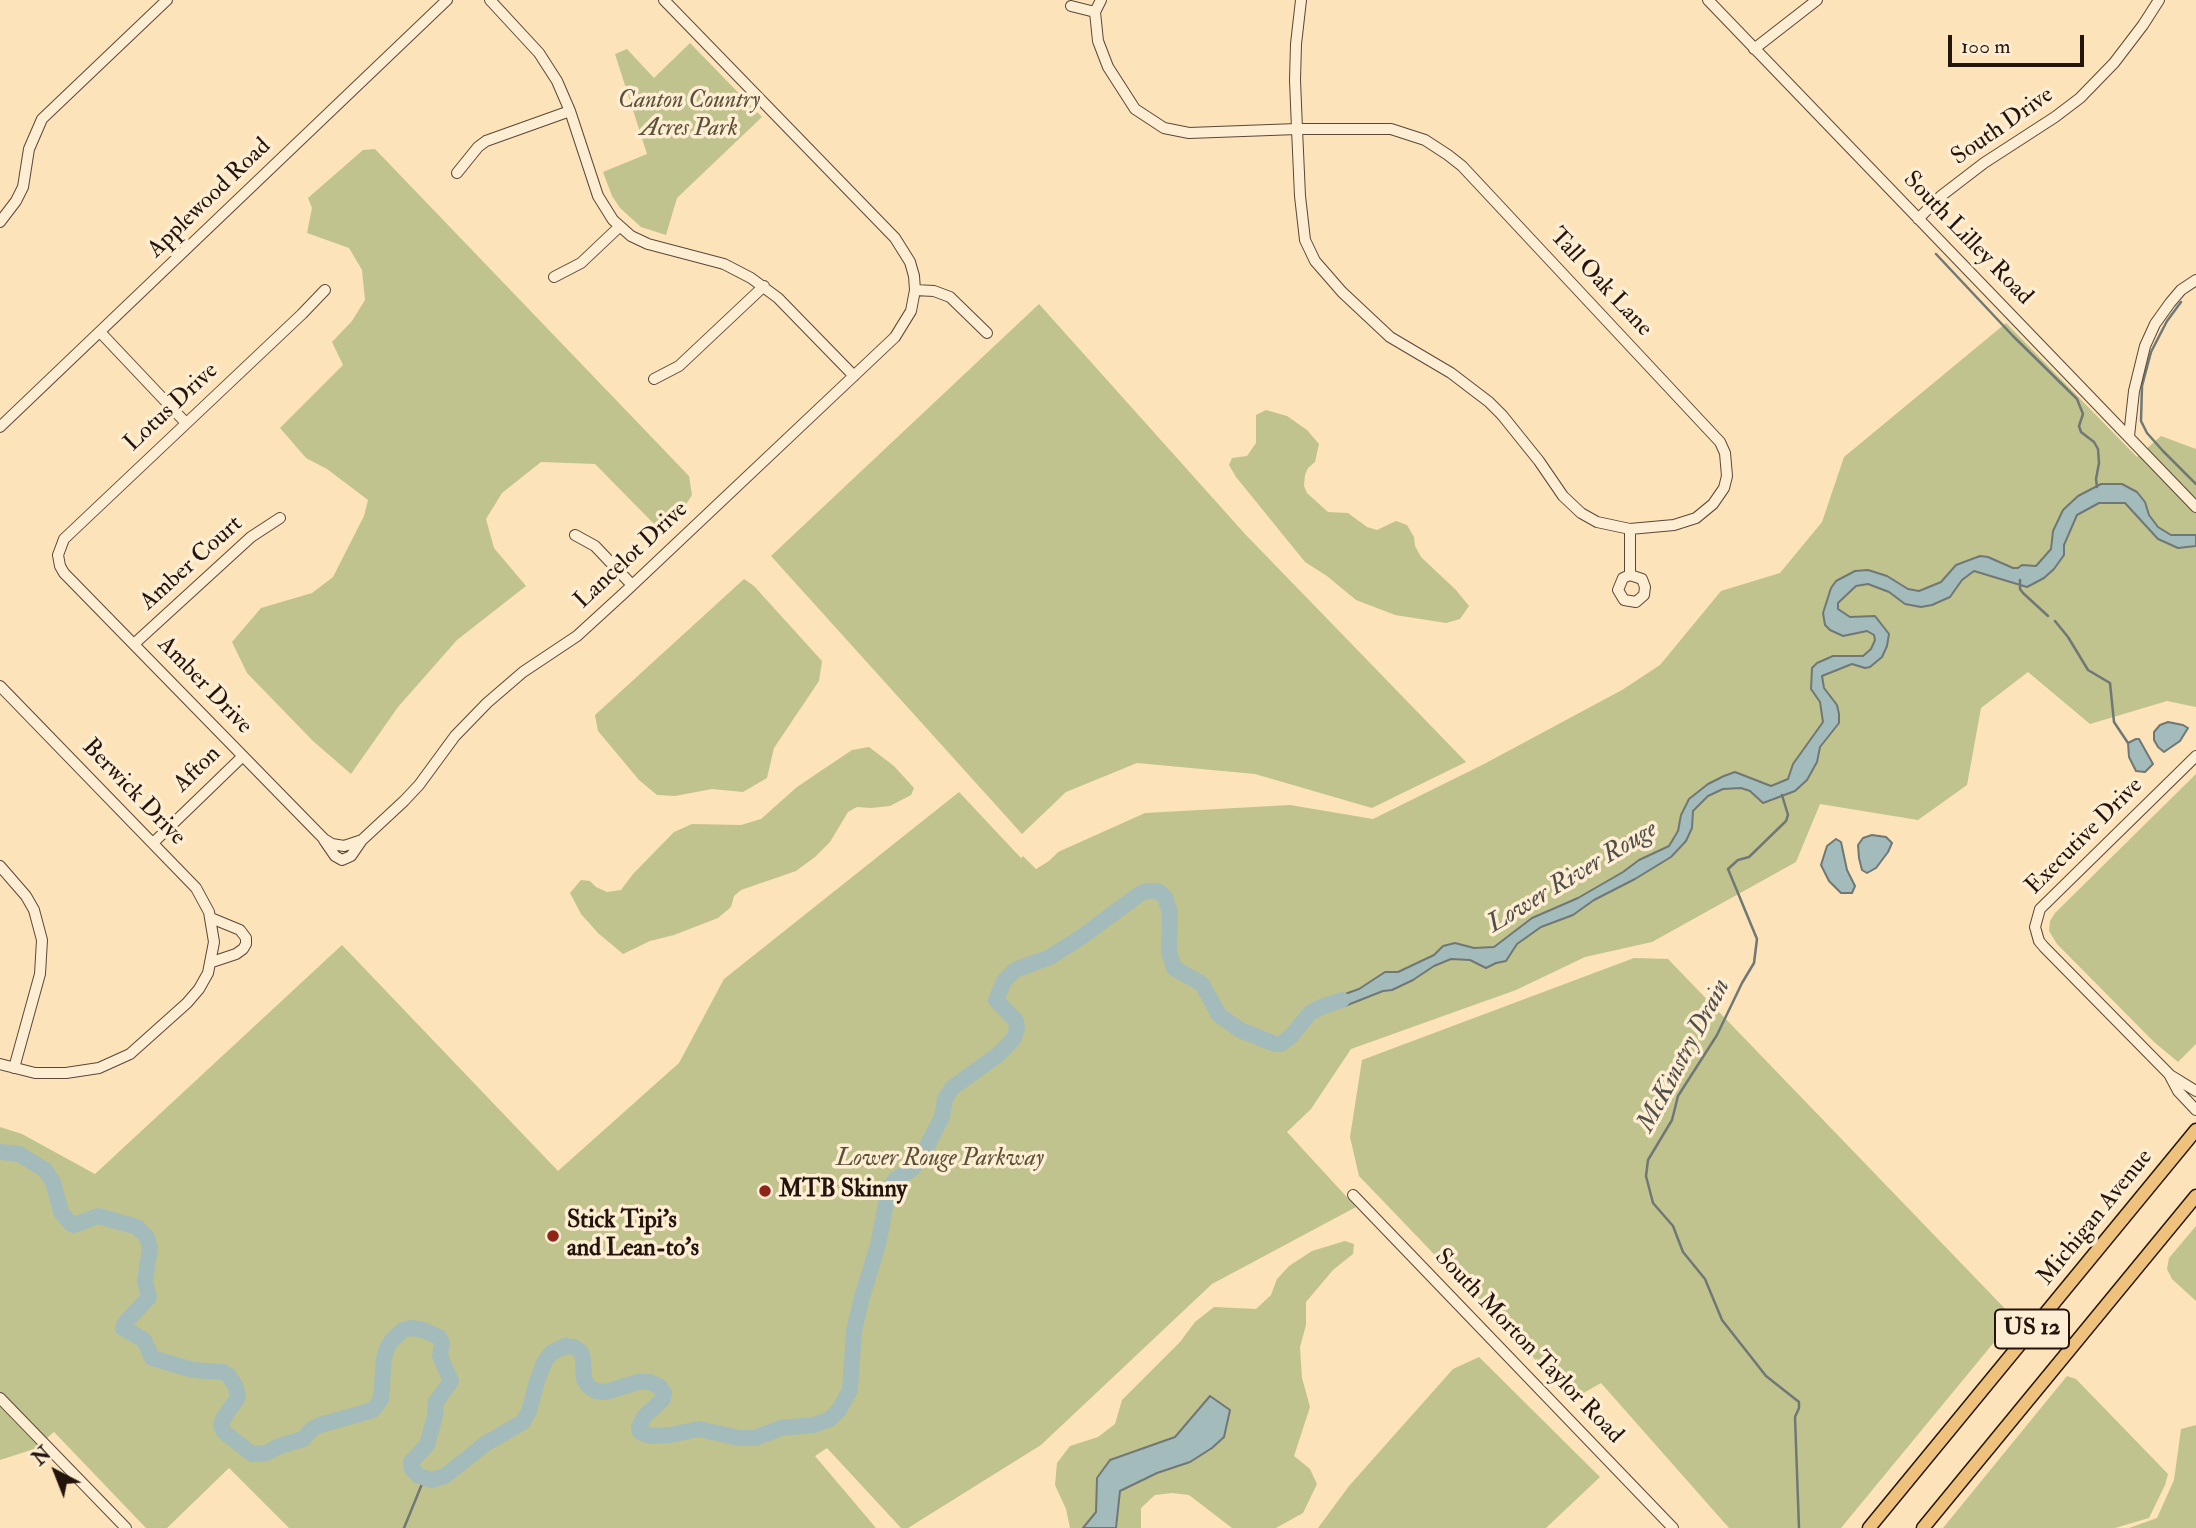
<!DOCTYPE html>
<html>
<head>
<meta charset="utf-8">
<style>
	body { margin:0 }
	#map { position:relative; width:2196px; height:1528px; overflow:hidden; background:#fce3b9; font-family:"IM FELL Double Pica",serif }
	canvas { display:block }
	.north { position:absolute; left:21px; top:1437px; width:70px; height:70px; -webkit-text-stroke:5px #fdedd2; paint-order:stroke; rotate:318deg; font-size:19px; font-weight:700; line-height:28px; text-align:center; color:#23140d }
	.north::after { content:''; display:block; margin:auto; width:24px; height:32px; background:#23140d; clip-path:polygon(50% 0,100% 100%,50% 72%,0 100%) }
	.scale { position:absolute; left:1948px; top:35px; width:136px; height:32px; box-sizing:border-box; border:4px solid #23140d; border-top:0; padding-left:9px; font-size:21px; line-height:24px; white-space:nowrap; color:#23140d; -webkit-text-stroke:5px #fdedd2; paint-order:stroke }
</style>
</head>
<body>
<div id="map">
<canvas width="2196" height="1528"></canvas>
<div class="north">N</div>
<div class="scale">100 m</div>
</div>
<script>
const g = document.querySelector('canvas').getContext('2d');
g.lineJoin = 'round';
function fillPath(path, color) { g.fillStyle = color; g.fill(path, 'evenodd'); }
const poly = rows => new Path2D(rows.map(r => 'M' + r).join(''));
function trace(path, color, width, dash) { g.strokeStyle = color; g.lineWidth = width; g.lineCap = dash ? 'butt' : 'round'; g.setLineDash(dash || []); g.stroke(path); }
function write(font, color, halo, rows, align = 'center') {
  g.font = font + ' "IM FELL Double Pica",serif'; g.lineWidth = 7; g.setLineDash([]); g.textBaseline = 'middle'; g.strokeStyle = halo; g.fillStyle = color; for (const [text, x, y, turn = 0] of rows) {
    g.save(); g.translate(x, y); g.rotate((+turn || 0) * Math.PI / 180); g.textAlign = isNaN(turn) ? turn : align; if (halo) g.strokeText(text, 0, 0); g.fillText(text, 0, 0); g.restore();
  }
}
const green = poly([
	[690,43,762,117,677,198,666,235,641,227,620,208,612,196,603,172,647,154,615,54,627,49,654,78],
	[375,149,689,476,692,495,679,515,661,531,595,464,541,462,502,493,486,519,494,548,526,586,457,640,398,707,351,774,313,741,247,673,232,642,261,608,312,593,333,577,364,516,368,500,327,469,306,458,280,428,343,365,332,342,352,321,365,300,362,270,349,248,307,233,312,208,308,198,363,150],
	[1039,304,1245,534,1466,762,1372,808,1255,774,1137,763,1066,792,1022,834,771,556],
	[2006,323,2137,457,2161,436,2196,449,2196,707,2167,701,2090,724,2028,672,1981,708,1967,785,1918,820,1820,804,1796,862,1652,942,1585,957,1516,990,1351,1049,1311,1109,1287,1132,1356,1207,1212,1284,1041,1445,908,1528,901,1528,827,1448,815,1456,876,1528,289,1528,229,1468,167,1528,146,1528,54,1432,34,1449,0,1460,0,1127,22,1134,95,1174,342,945,558,1171,679,1063,724,979,959,792,1021,858,1023,856,1036,869,1049,861,1058,852,1145,813,1290,805,1373,819,1484,764,1622,690,1660,665,1721,591,1780,573,1822,522,1844,457],
	[1266,410,1287,416,1307,430,1319,444,1315,462,1308,468,1305,475,1304,486,1307,493,1328,512,1348,513,1367,527,1377,530,1396,521,1407,525,1414,537,1415,546,1421,557,1456,590,1469,606,1460,619,1446,623,1395,615,1356,600,1327,576,1305,562,1236,477,1229,465,1232,458,1247,456,1256,443,1256,415],
	[744,579,754,586,822,661,819,681,774,748,767,778,743,792,712,789,675,796,657,795,639,780,598,731,595,715],
	[869,747,894,766,914,788,911,795,890,806,871,808,857,807,848,812,830,842,815,857,796,871,741,890,734,896,731,907,718,918,674,935,650,941,623,954,598,933,581,914,570,893,581,880,590,881,596,887,607,892,621,890,633,874,674,832,692,824,741,825,761,819,797,787,852,750],
	[2196,774,2196,1044,2178,1062,2154,1042,2057,944,2049,931,2050,921,2055,913],
	[1634,958,1668,959,2014,1318,1841,1528,1729,1528,1601,1383,1573,1399,1359,1176,1350,1137,1362,1060],
	[2196,1226,2196,1301,2172,1279,2167,1269,2169,1258],
	[1345,1241,1354,1244,1353,1254,1333,1270,1306,1302,1306,1325,1300,1347,1302,1378,1310,1407,1294,1456,1310,1469,1317,1484,1303,1513,1276,1528,1232,1528,1189,1495,1172,1493,1155,1495,1141,1508,1141,1528,1116,1528,1119,1491,1157,1473,1190,1462,1210,1396,1175,1437,1110,1461,1096,1495,1096,1512,1083,1528,1070,1528,1066,1509,1055,1485,1057,1463,1070,1446,1098,1437,1115,1424,1122,1400,1180,1342,1195,1322,1214,1307,1256,1309,1271,1295,1277,1279,1289,1266,1312,1251],
	[1479,1357,1600,1477,1546,1528,1318,1528,1349,1486,1453,1369],
	[2067,1376,2076,1379,2168,1474,2165,1485,2149,1518,2115,1528,1943,1528],
	[2196,1425,2196,1528,2129,1528,2157,1518,2174,1480,2181,1429]
]);
const water = poly([
	[2101,484,2122,484,2137,492,2145,502,2149,515,2158,527,2171,535,2196,535,2196,546,2178,548,2158,539,2125,503,2099,503,2077,515,2064,545,2064,555,2054,569,2044,578,2027,587,1974,571,1962,580,1950,597,1932,605,1921,607,1905,604,1889,592,1868,584,1856,586,1838,603,1838,609,1850,617,1875,616,1889,634,1887,646,1882,657,1870,667,1865,668,1852,664,1822,676,1824,688,1837,705,1839,714,1839,723,1820,747,1817,762,1807,780,1795,791,1763,803,1750,791,1741,788,1723,789,1708,796,1693,811,1692,828,1686,841,1671,857,1635,879,1594,900,1573,915,1541,927,1517,944,1506,961,1496,963,1486,968,1470,960,1451,959,1434,966,1413,980,1392,990,1383,991,1345,1006,1321,1007,1331,999,1359,989,1385,972,1398,972,1434,955,1443,946,1455,943,1474,948,1494,947,1532,918,1578,898,1623,872,1639,860,1669,846,1678,831,1681,815,1689,799,1708,784,1724,776,1735,772,1771,786,1788,779,1793,764,1823,722,1820,702,1811,689,1812,668,1817,663,1833,656,1863,656,1871,649,1875,640,1874,635,1867,631,1843,636,1830,630,1825,625,1823,613,1831,588,1836,581,1855,571,1868,570,1887,576,1908,589,1919,591,1941,582,1956,565,1980,556,1988,557,2013,568,2018,568,2022,565,2036,566,2051,549,2053,531,2063,510,2078,496,2101,484],
	[2168,722,2183,725,2188,728,2180,741,2164,752,2158,747,2154,740,2154,732,2160,725,2168,722],
	[2136,739,2139,739,2153,764,2145,772,2136,771,2129,757,2128,743,2136,739],
	[1872,835,1886,837,1892,843,1888,852,1876,868,1867,873,1862,870,1859,858,1858,845,1863,838,1872,835],
	[1836,839,1841,842,1847,870,1855,886,1852,893,1841,893,1829,881,1821,865,1827,846,1836,839],
	[1210,1396,1230,1410,1224,1437,1212,1448,1190,1462,1157,1473,1120,1491,1116,1528,1083,1528,1096,1512,1097,1478,1110,1460,1175,1437,1210,1396]
]);
const stream = poly([
	[1936,254,2013,336,2077,399,2083,414,2079,426,2081,432,2094,442,2098,449,2099,463,2096,479,2097,487],
	[2181,302,2167,321,2151,352,2142,386,2141,421,2147,433,2163,451,2196,484],
	[2020,580,2020,589,2023,593,2048,616],
	[2055,621,2068,637,2088,670,2110,683,2114,722,2128,743],
	[1782,795,1788,815,1786,821,1749,857,1738,860,1728,869,1757,939,1754,963,1742,983,1717,1035,1678,1096,1672,1120,1648,1160,1646,1176,1653,1203,1673,1226,1683,1252,1705,1279,1722,1320,1766,1376,1799,1402,1799,1408,1795,1417,1799,1528],
	[404,1528,424,1479]
]);
const river = poly([
	[0,1152,19,1154,45,1170,53,1182,61,1212,71,1224,74,1225,98,1216,137,1227,147,1237,150,1248,145,1281,149,1297,125,1323,123,1328,144,1340,152,1358,193,1370,223,1372,229,1376,236,1387,238,1397,223,1419,221,1426,224,1432,252,1454,267,1453,277,1447,303,1439,311,1430,320,1425,373,1410,381,1399,384,1358,387,1348,392,1340,403,1330,411,1328,423,1330,439,1337,442,1343,440,1356,451,1381,436,1402,435,1416,427,1445,411,1462,412,1469,419,1476,431,1480,445,1476,485,1444,523,1422,529,1411,537,1381,545,1361,551,1353,565,1346,574,1347,581,1352,583,1359,584,1379,588,1386,596,1391,605,1392,638,1382,650,1382,660,1387,664,1393,663,1399,644,1417,639,1427,640,1432,650,1436,670,1435,699,1429,739,1438,755,1438,781,1428,814,1425,830,1419,839,1410,850,1390,854,1331,862,1297,878,1245,889,1188,895,1180,912,1169,921,1158,942,1117,945,1099,952,1088,999,1054,1014,1038,1017,1028,1016,1021,996,1000,1004,981,1015,970,1050,957,1080,938,1141,893,1147,891,1158,891,1165,897,1170,913,1169,952,1174,968,1202,984,1219,1015,1240,1030,1275,1044,1281,1044,1291,1036,1310,1013,1321,1007,1342,1000]
]);
const minor = poly([
	[490,0,539,53,557,81,570,111,598,196,613,220,631,236,648,244,724,264,751,278,778,298,854,376],
	[1101,0,1095,12,1098,41,1108,67,1135,109,1164,128,1189,133,1297,129,1391,129,1425,140,1448,155,1462,166,1720,442,1725,453,1727,476,1724,488,1713,504,1696,518,1674,525,1630,529,1597,522,1581,513,1563,496,1539,461,1502,415,1489,402,1451,373,1390,337,1342,292,1315,261,1305,240,1300,196,1297,129,1295,80,1296,44,1301,0],
	[1708,0,2196,507],
	[1071,6,1095,12],
	[1754,49,1817,0],
	[457,173,478,147,486,141,570,111],
	[1918,219,1941,196,1984,163,2055,117,2080,98,2114,63,2143,25,2159,0],
	[0,222,16,201,23,187,29,149,42,119,167,0],
	[554,277,581,263,619,227],
	[325,290,302,314,64,539,58,555,60,566,64,573,324,839,332,844,344,846,362,840,404,801,419,785,455,736,487,703,523,672,577,636,624,593,895,337,911,311,915,290,914,276,910,262,895,238,664,0],
	[915,290,934,291,950,297,987,333],
	[100,332,186,423],
	[654,379,679,366,764,286],
	[0,427,447,0],
	[2129,436,2134,391,2145,346,2155,324,2170,303,2181,290,2196,280],
	[1630,529,1630,575,1623,578,1618,590,1624,600,1636,602,1644,595,1645,587,1642,579,1630,575],
	[575,535,595,546,632,585],
	[134,644,251,537,280,518],
	[0,686,196,888,209,912,214,942,208,973,199,989,187,1003,130,1054,99,1068,66,1073,35,1073,0,1064],
	[2196,756,2040,909,2035,927,2039,941,2044,947,2170,1075,2196,1091],
	[324,840,335,856,342,860,351,856,362,840],
	[153,843,243,756],
	[0,866,26,896,34,910,42,940,40,974,14,1068],
	[211,918,240,930,246,938,246,944,243,949,236,954,212,962],
	[2170,1076,2178,1091,2196,1110],
	[1353,1195,1673,1528],
	[0,1398,126,1528]
]);
const major = poly([
	[1869,1528,2196,1130],
	[1923,1528,2196,1196]
]);
const markers = [
	[765,1191,7,"#8f2418"],
	[553,1236,7,"#8f2418"]
];
const shields = [
	[2032,1329,74]
];
const shieldNames = [
	["US 12",2032,1329]
];
const parkNames = [
	["Canton Country",689,102],
	["Acres Park",689,130],
	["Lower Rouge Parkway",940,1160]
];
const streetNames = [
	["South Drive",2003,127,-35],
	["Applewood Road",210,199,-44],
	["South Lilley Road",1967,239,46],
	["Tall Oak Lane",1600,283,47],
	["Lotus Drive",172,408,-43],
	["Lancelot Drive",632,556,-43],
	["Amber Court",192,564,-42],
	["Amber Drive",204,686,46],
	["Afton",198,770,-44],
	["Berwick Drive",133,793,46],
	["Executive Drive",2085,837,-45],
	["Michigan Avenue",2096,1218,-51],
	["South Morton Taylor Road",1528,1347,46]
];
const poiNames = [
	["MTB Skinny",779,1191],
	["Stick Tipi's",567,1222],
	["and Lean-to's",567,1250]
];
const waterNames = [
	["Lower River Rouge",1573,878,-31],
	["McKinstry Drain",1685,1056,-62]
];
fillPath(green, '#c1c38e');
fillPath(water, '#a3bbba');
trace(water, '#707875', 2);
trace(stream, '#707875', 2.5);
trace(river, '#a3bbba', 16);
trace(minor, '#594838', 12);
trace(major, '#23140d', 15);
trace(minor, '#fdedd2', 10);
trace(major, '#eec27c', 12);
for (const [x, y, r, color] of markers) { const dot = new Path2D(); dot.arc(x, y, r, 0, 2 * Math.PI); g.fillStyle = color; g.fill(dot); trace(dot, '#fdedd2', 2.5); }
for (const [x, y, w] of shields) { const box = new Path2D(); box.roundRect(x - w / 2, y - 19.5, w, 39, 5); g.fillStyle = '#fdedd2'; g.fill(box); trace(box, '#23140d', 2); }
write('bold 23px', '#23140d', null, shieldNames);
write('italic 24px', '#5a513a', '#fdedd2', parkNames);
write('24px', '#23140d', '#fdedd2', streetNames);
write('bold 24px', '#23140d', '#fdedd2', poiNames, 'left');
write('italic 26px', '#504e4a', '#fdedd2', waterNames);
</script>
</body>
</html>
